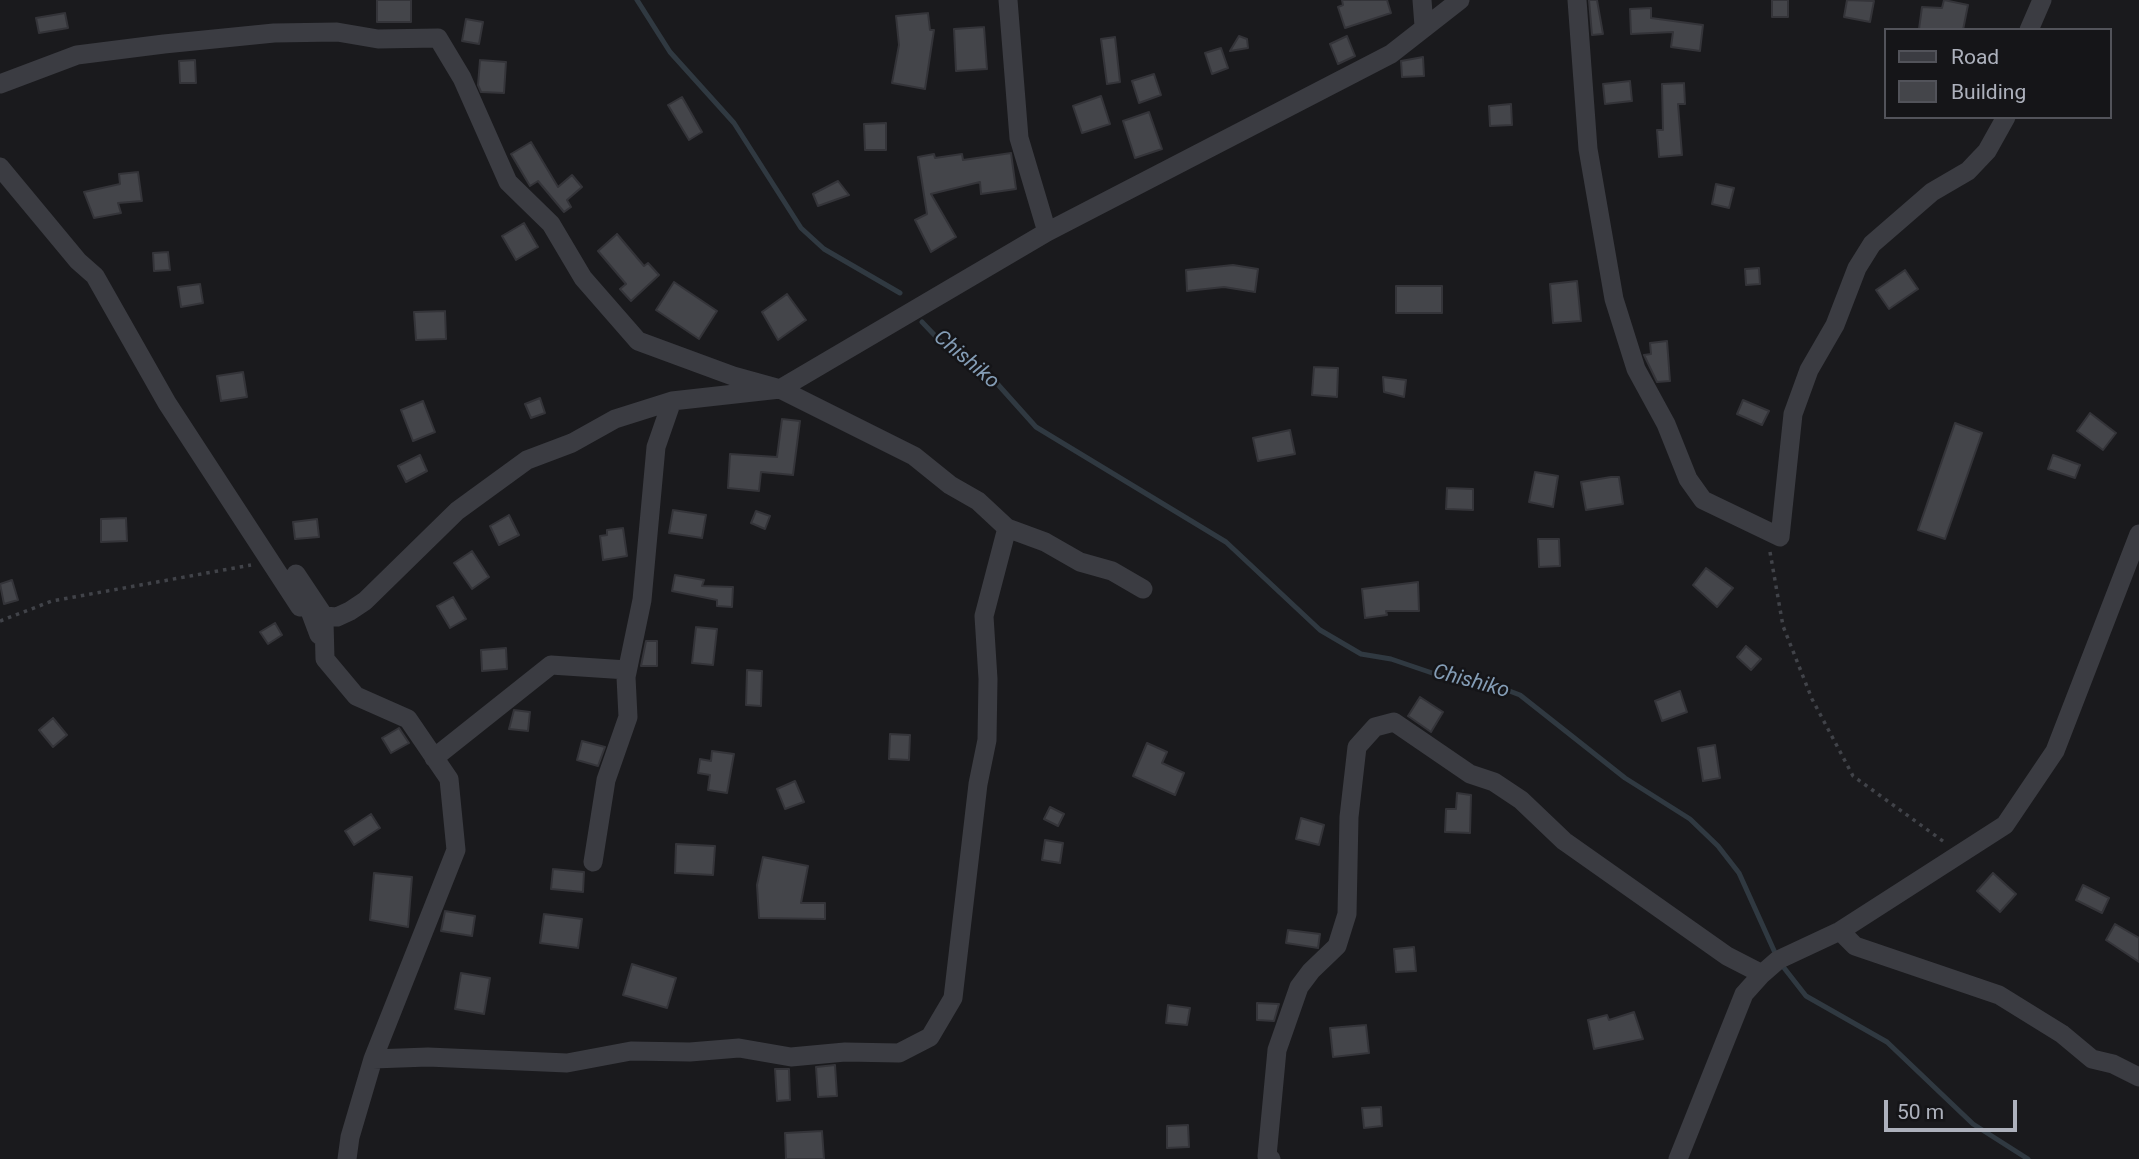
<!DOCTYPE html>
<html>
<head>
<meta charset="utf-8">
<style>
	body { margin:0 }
	#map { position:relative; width:2139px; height:1159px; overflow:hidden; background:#1a1a1d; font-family:Roboto,sans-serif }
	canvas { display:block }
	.legend { position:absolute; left:1884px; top:28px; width:228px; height:91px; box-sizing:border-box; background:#151518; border:2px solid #52535a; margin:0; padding:9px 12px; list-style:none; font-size:21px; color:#adb1bc }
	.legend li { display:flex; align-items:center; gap:14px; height:35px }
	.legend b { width:35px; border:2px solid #52535a }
	.scale { position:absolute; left:1884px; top:1100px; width:133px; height:32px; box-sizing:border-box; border:4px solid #adb1bc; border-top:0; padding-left:9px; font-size:21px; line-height:24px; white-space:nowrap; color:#adb1bc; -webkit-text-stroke:5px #151518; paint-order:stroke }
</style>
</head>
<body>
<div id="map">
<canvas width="2139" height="1159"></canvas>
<ul class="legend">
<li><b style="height:9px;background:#3b3c42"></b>Road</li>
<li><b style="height:19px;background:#44454a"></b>Building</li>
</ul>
<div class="scale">50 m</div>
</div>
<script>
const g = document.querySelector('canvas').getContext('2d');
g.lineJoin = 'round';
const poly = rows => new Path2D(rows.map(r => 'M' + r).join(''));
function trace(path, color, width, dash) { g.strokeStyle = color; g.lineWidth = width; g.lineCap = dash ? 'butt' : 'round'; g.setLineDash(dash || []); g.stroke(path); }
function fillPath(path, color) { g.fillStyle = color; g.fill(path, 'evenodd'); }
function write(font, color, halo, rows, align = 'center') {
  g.font = font + ' Roboto,sans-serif'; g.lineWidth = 5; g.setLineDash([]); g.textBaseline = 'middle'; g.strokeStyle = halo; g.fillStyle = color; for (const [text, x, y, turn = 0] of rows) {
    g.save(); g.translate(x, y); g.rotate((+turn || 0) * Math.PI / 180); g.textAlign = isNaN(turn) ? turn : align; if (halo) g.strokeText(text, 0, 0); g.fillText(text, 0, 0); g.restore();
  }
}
const stream = poly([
	[637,0,670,52,734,123,801,228,824,249,900,293],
	[922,322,943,344,993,379,1036,427,1226,542,1320,630,1361,654,1391,659,1444,677,1491,684,1520,695,1625,778,1690,819,1718,846,1739,873,1776,955],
	[1781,964,1806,996,1887,1042,1973,1124,2028,1159]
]);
const building = poly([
	[377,0,411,0,411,22,377,22,377,0],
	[1342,0,1387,0,1391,13,1345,28,1338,7,1343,5,1342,0],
	[1589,0,1597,0,1603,34,1592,35,1589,0],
	[1772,0,1788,0,1788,17,1772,17,1772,0],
	[1847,0,1874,1,1870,22,1844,17,1847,0],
	[1944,0,1968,5,1963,30,1919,29,1922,7,1942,8,1944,0],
	[1651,8,1651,18,1703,25,1700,51,1671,47,1673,32,1631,34,1630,9,1651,8],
	[65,13,68,28,39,33,36,18,65,13],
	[928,13,930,30,934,30,925,89,892,83,899,45,896,16,928,13],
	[466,19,483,22,479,44,462,41,466,19],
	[984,27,987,69,956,71,954,29,984,27],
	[1239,36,1247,39,1248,48,1230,51,1239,36],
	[1347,36,1355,56,1338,64,1330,44,1347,36],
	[1115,37,1120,82,1107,84,1101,39,1115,37],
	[1221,48,1228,68,1212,74,1205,53,1221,48],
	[1423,57,1424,76,1402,77,1401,61,1423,57],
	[195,60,196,83,180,83,179,61,195,60],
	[480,60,506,62,504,93,481,92,478,85,480,60],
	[1154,74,1161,95,1139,103,1132,81,1154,74],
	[1630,81,1632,101,1605,104,1603,84,1630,81],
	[1684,83,1685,104,1678,104,1682,155,1659,157,1657,130,1663,130,1662,84,1684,83],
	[1101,96,1110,124,1082,133,1073,106,1101,96],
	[682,97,702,132,689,140,668,105,682,97],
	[1511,104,1512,125,1490,126,1489,106,1511,104],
	[1149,112,1162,149,1135,158,1123,121,1149,112],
	[886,123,886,150,865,150,864,124,886,123],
	[531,142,558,187,572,175,582,187,567,200,571,207,564,212,538,181,530,186,511,154,531,142],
	[1011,153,1016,189,981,194,980,182,931,194,956,237,931,252,915,220,927,214,918,157,934,154,935,158,962,154,963,160,1011,153],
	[138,172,142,201,118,203,121,213,94,218,84,192,120,184,119,174,138,172],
	[838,181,849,195,818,206,813,194,838,181],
	[1716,184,1734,188,1729,208,1712,204,1716,184],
	[524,223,538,247,516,260,502,236,524,223],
	[617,234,644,266,648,263,659,275,631,301,620,289,626,284,598,251,617,234],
	[168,252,170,270,154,271,153,253,168,252],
	[1233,265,1258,269,1255,292,1224,287,1187,291,1186,270,1233,265],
	[1759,268,1760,284,1746,285,1745,269,1759,268],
	[1905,270,1918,289,1889,309,1876,290,1905,270],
	[1577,281,1581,321,1553,323,1550,284,1577,281],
	[674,282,717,311,699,339,656,310,674,282],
	[200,284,203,303,181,307,178,287,200,284],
	[1396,286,1442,286,1442,313,1396,313,1396,286],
	[787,294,806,320,778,340,762,312,787,294],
	[445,311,446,339,416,340,414,312,445,311],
	[1667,341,1670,381,1657,382,1644,355,1651,354,1650,343,1667,341],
	[1314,367,1338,368,1337,397,1312,395,1314,367],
	[243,372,247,397,221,401,217,376,243,372],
	[1383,377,1406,380,1404,397,1384,392,1383,377],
	[540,398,545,413,531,418,525,404,540,398],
	[1743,400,1769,411,1762,425,1737,414,1743,400],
	[423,401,435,432,413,441,401,410,423,401],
	[2090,413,2116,433,2103,450,2077,431,2090,413],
	[782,419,800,421,793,475,761,472,759,491,728,488,730,454,777,457,782,419],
	[1955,423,1982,433,1945,539,1918,530,1955,423],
	[1290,430,1295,454,1258,461,1253,438,1290,430],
	[420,455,427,471,406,482,398,466,420,455],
	[2053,455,2080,465,2075,478,2048,469,2053,455],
	[1535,472,1558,476,1553,507,1529,502,1535,472],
	[1611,477,1619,477,1623,504,1586,510,1581,482,1611,477],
	[1447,488,1473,489,1473,510,1446,509,1447,488],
	[673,510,706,515,702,538,669,533,673,510],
	[756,511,770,516,765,529,751,523,756,511],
	[509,515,519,535,499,545,490,526,509,515],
	[126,518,127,541,101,542,101,519,126,518],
	[317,519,319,537,295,539,293,522,317,519],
	[623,528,627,556,603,560,600,536,607,535,607,530,623,528],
	[1538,539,1559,539,1560,566,1539,567,1538,539],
	[472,551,489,577,472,589,454,563,472,551],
	[1706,568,1733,588,1717,607,1693,585,1706,568],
	[675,575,704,580,702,586,733,587,732,607,717,606,717,600,672,591,675,575],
	[12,580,18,600,4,604,0,584,12,580],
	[1418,582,1419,611,1386,611,1387,615,1365,618,1362,589,1418,582],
	[453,597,466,619,450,628,437,606,453,597],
	[275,623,282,635,268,644,260,632,275,623],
	[696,627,717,629,713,665,692,663,696,627],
	[646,641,657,641,657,666,641,666,646,641],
	[1746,646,1761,659,1751,670,1737,657,1746,646],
	[506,648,507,669,482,671,481,650,506,648],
	[747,670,762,671,761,706,746,705,747,670],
	[1680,691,1687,712,1662,721,1655,701,1680,691],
	[1420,697,1443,712,1431,732,1408,716,1420,697],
	[514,710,530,712,528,731,509,729,514,710],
	[53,718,67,735,53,747,39,730,53,718],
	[399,728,409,743,391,753,382,738,399,728],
	[890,734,910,735,909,760,889,759,890,734],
	[582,741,605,747,598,766,577,760,582,741],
	[1147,743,1167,752,1162,763,1184,773,1175,795,1133,776,1147,743],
	[1715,745,1720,778,1703,781,1698,748,1715,745],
	[712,751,734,754,727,793,708,790,710,775,698,773,700,759,711,761,712,751],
	[795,781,804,802,785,809,777,789,795,781],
	[1457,793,1471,795,1470,833,1445,832,1446,809,1456,809,1457,793],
	[1050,807,1064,814,1058,826,1044,819,1050,807],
	[371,814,380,828,354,845,345,831,371,814],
	[1301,818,1324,825,1319,845,1296,839,1301,818],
	[1045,840,1063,843,1060,863,1042,860,1045,840],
	[676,844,715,846,713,875,675,873,676,844],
	[763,857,808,866,801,903,825,903,825,919,759,918,757,885,763,857],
	[553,869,584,872,583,892,551,889,553,869],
	[374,873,412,877,408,927,370,920,374,873],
	[1993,873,2016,894,2000,912,1977,891,1993,873],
	[2083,885,2109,898,2102,913,2076,900,2083,885],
	[445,911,475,916,472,936,441,931,445,911],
	[544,914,582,919,578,948,540,943,544,914],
	[2115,924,2139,938,2139,962,2106,940,2115,924],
	[1288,930,1320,934,1318,948,1286,943,1288,930],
	[1414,947,1416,971,1396,972,1394,949,1414,947],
	[632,964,676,978,667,1008,623,995,632,964],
	[461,973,490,978,484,1014,455,1009,461,973],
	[1257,1003,1279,1004,1274,1021,1257,1020,1257,1003],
	[1168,1005,1190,1008,1187,1025,1166,1023,1168,1005],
	[1634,1012,1643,1039,1594,1049,1588,1020,1607,1015,1609,1020,1634,1012],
	[1366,1025,1369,1053,1333,1057,1330,1028,1366,1025],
	[835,1065,837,1096,818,1097,816,1067,835,1065],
	[775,1069,789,1069,790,1100,777,1101,775,1069],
	[1381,1107,1382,1126,1364,1128,1362,1108,1381,1107],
	[1188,1125,1189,1147,1167,1148,1167,1126,1188,1125],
	[822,1131,824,1159,786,1159,785,1133,822,1131]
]);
const path = poly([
	[1770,552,1783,626,1812,699,1853,776,1947,844],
	[0,621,52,601,251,565]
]);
const minor = poly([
	[1008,0,1019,138,1047,232],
	[1422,0,1424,26],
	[1577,0,1588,149,1614,299,1636,369,1666,424,1688,479,1703,500,1780,537,1793,414,1809,370,1835,325,1857,268,1872,244,1932,192,1968,171,1987,151,2006,117],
	[2029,30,2042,0],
	[0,84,77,55,164,44,274,33,337,32,378,39,438,38,462,78,508,182,551,224,583,278,638,341,733,376,780,389,914,456,950,485,978,501,1007,528,984,616,988,679,987,740,978,784,953,998,930,1037,899,1053,845,1052,791,1057,739,1048,690,1052,631,1051,567,1063,428,1057,373,1059],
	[0,167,78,261,95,276,167,403,300,607],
	[1007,528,1045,542,1080,562,1112,571,1143,589],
	[324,621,325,659,356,696,408,719,449,779,456,850,373,1059,350,1137,347,1159],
	[319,635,296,574,324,616,337,617,350,611,365,601,457,511,527,460,572,443,615,419,672,401,780,389,1047,232,1391,54,1460,0],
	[434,758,551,665,627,670],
	[593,862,606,780,628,717,626,677,642,600,656,447,672,401],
	[1840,931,1855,946,1999,995,2062,1034,2092,1059,2113,1064,2139,1077],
	[1271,1159,1267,1156,1277,1050,1299,987,1311,971,1337,946,1347,914,1349,817,1357,747,1375,727,1394,722,1470,774,1494,782,1521,800,1564,841,1727,956,1762,974],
	[1678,1159,1744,994,1762,974,1778,960,1840,931,2005,825,2055,751,2139,534]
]);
const waterNames = [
	["Chishiko",966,360,40],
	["Chishiko",1471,682,15]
];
trace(stream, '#303941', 5);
fillPath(building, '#44454a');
trace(building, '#343439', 2);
trace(path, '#414349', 3.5, [3.5, 5]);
trace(minor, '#3b3c42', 19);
write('italic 21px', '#849db6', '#151518', waterNames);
</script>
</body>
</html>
